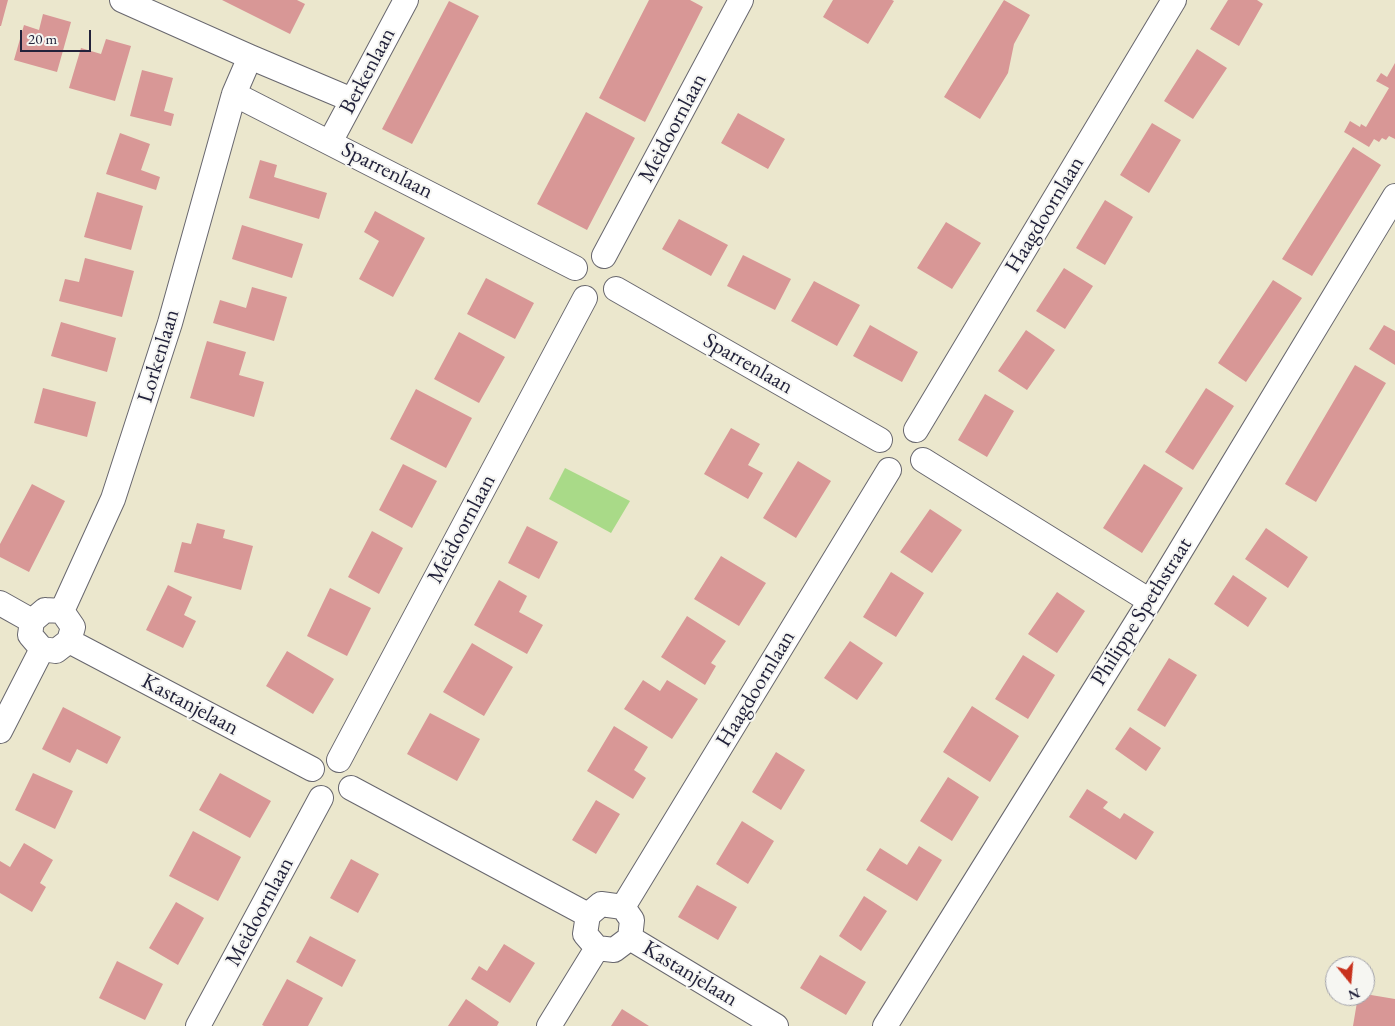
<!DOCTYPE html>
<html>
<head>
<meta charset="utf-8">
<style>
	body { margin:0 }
	#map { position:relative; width:1395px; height:1026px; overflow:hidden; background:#ebe7cd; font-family:"EB Garamond",serif }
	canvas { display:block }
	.north { position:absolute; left:1325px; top:956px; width:50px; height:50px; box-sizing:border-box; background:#f6f6f2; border:1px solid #a1a1a9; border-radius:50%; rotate:163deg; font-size:14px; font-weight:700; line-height:20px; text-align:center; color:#22223b }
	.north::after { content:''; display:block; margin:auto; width:18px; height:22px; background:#c8321e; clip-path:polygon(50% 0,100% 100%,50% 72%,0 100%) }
	.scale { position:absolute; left:20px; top:30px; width:71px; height:22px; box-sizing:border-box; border:2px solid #22223b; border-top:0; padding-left:6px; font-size:15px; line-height:18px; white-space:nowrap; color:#22223b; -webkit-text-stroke:4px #f6f6f2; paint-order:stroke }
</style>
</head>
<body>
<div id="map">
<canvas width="1395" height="1026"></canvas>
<div class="north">N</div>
<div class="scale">20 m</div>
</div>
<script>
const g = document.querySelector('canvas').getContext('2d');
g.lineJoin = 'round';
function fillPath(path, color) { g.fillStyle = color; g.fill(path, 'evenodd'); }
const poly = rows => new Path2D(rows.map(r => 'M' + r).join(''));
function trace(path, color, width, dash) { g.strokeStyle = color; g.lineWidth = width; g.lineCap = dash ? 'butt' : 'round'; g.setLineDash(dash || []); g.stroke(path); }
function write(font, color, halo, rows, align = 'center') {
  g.font = font + ' "EB Garamond",serif'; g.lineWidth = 4; g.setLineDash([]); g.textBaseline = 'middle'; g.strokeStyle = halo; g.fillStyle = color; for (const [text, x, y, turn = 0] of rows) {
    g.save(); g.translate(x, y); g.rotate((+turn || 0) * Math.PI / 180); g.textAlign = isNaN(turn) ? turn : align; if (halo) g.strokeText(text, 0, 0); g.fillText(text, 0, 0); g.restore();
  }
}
const green = poly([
	[565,468,630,501,611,533,549,499]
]);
const building = poly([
	[0,0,8,0,1,26,0,26],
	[222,0,297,0,305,4,290,34],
	[649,0,690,0,703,7,645,122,599,98],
	[833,0,892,0,894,1,868,44,823,17],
	[1004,0,1030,15,1014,44,1008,73,980,119,944,97],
	[1228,0,1257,0,1263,4,1239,46,1210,29],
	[449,1,479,16,412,144,382,129],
	[43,14,71,22,57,72,14,60,24,25,39,30],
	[106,39,131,46,115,101,69,88,81,48,101,54],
	[1197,49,1227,68,1193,119,1164,101],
	[1395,63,1395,139,1389,136,1386,140,1382,138,1379,142,1374,139,1369,147,1344,132,1350,121,1360,127,1361,124,1366,127,1389,88,1376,81,1381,73,1387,77],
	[142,70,173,78,164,111,174,114,171,126,130,116],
	[586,112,635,138,587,230,537,204],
	[738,113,785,139,768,169,721,143],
	[1152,123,1181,140,1149,193,1120,175],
	[120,133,150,144,141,170,160,177,156,190,106,174],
	[1353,147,1381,165,1312,276,1282,259],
	[260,160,277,165,274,177,327,193,319,219,249,198],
	[97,192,143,206,131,250,84,237],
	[1105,200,1133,217,1105,265,1076,248],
	[375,211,425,238,393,297,359,279,379,241,364,232],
	[679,219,728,245,711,276,662,249],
	[946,222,981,243,952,289,917,268],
	[242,225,303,244,292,278,232,259],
	[743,255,791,279,775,310,727,286],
	[85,258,134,271,122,317,59,301,65,279,79,282],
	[1064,268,1093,286,1065,329,1036,311],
	[486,278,534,303,515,339,467,314],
	[1273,280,1302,298,1246,382,1218,363],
	[814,281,860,305,837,346,791,321],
	[252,287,287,297,274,341,213,323,220,300,246,308],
	[61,322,116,338,107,372,51,356],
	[870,325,918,352,902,382,853,356],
	[1384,325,1395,331,1395,365,1369,349],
	[1026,330,1055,350,1027,390,998,371],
	[459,332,505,357,479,403,434,379],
	[207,341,246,352,239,375,264,382,254,417,190,398],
	[1355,365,1386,383,1316,502,1285,484],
	[43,388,96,402,87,437,34,423],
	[1206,388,1234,406,1193,470,1165,452],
	[416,389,472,418,446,468,390,439],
	[985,394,1014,411,987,457,958,440],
	[731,428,760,444,748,465,763,473,748,499,704,474],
	[798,461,831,481,796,538,763,518],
	[403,464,437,481,412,528,379,510],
	[1144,464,1183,488,1142,553,1103,528],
	[32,484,65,501,29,572,0,557,0,544],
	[930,509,962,530,932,573,900,552],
	[197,523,225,530,223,538,253,546,241,590,174,572,182,542,191,544],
	[527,526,558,542,539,579,508,563],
	[1266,528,1308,557,1288,588,1245,559],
	[372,531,403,548,379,594,348,577],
	[721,556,766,583,739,626,694,599],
	[891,572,924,593,896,637,863,617],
	[1233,575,1267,598,1248,627,1214,604],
	[499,580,527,596,519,612,543,625,527,654,474,625],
	[168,585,192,597,184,615,196,621,183,648,146,630],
	[330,588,371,608,347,656,307,636],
	[1057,592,1085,611,1057,653,1028,634],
	[687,616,726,641,711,663,716,666,705,685,661,657],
	[850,641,883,663,857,700,824,678],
	[472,643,513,667,484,716,443,692],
	[287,651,334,679,313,714,266,686],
	[1023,655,1055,675,1028,719,995,699],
	[1169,658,1197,675,1165,727,1137,710],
	[643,680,660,691,667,680,698,699,672,739,624,709],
	[972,706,1019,736,990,782,943,752],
	[63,707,121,737,107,764,77,749,70,763,42,749],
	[430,713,480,739,457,781,407,754],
	[614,726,648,747,634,770,646,778,633,799,587,771],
	[1130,727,1161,748,1146,771,1115,749],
	[776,752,805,770,781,810,752,792],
	[33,773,73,791,55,829,15,810],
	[220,773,271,801,250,838,199,810],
	[948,777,979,797,952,841,920,821],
	[1087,789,1108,802,1103,808,1120,819,1124,813,1154,832,1136,860,1069,817],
	[596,800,620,814,596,854,572,840],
	[742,821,774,841,748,884,716,864],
	[193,831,241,857,218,901,169,876],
	[24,843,53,860,40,883,46,887,32,912,0,893,0,861,10,867],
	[919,846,942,860,917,901,866,870,880,848,907,865],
	[351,859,379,874,358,913,330,898],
	[697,885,737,907,718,940,678,917],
	[864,896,887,911,861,951,839,936],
	[176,902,204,918,178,965,149,948],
	[310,936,356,960,342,987,296,962],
	[504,944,535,963,510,1003,471,979,479,966,487,971],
	[820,955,866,982,846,1015,800,988],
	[117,961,163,984,145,1020,99,998],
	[287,979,323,998,308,1026,264,1026,262,1025],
	[1365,994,1395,999,1395,1026,1353,1026,1358,996,1365,996],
	[466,999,499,1022,497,1026,448,1026],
	[622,1009,649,1026,611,1026]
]);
const minor = poly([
	[122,0,250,57,352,100],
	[250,57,234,94,575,268],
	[330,142,406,0],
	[604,256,741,0],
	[616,289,880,440],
	[916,430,1174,0],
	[923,460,1150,601],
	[0,603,32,621],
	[45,610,62,611,73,627,69,641,56,651,42,649,30,635,32,621,45,610],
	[62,611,113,499,170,323,234,94],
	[69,641,312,769],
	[0,731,42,649],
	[339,760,585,298],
	[351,788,588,915],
	[601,904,623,907,632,920,630,938,614,950,597,948,585,934,588,915,601,904],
	[623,907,889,470],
	[630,938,776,1026],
	[198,1026,321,798],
	[549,1026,597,948],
	[885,1026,1150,601,1395,196]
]);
const streetNames = [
	["Berkenlaan",368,71,-62],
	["Meidoornlaan",673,128,-62],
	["Sparrenlaan",387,171,27],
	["Haagdoornlaan",1045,215,-59],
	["Lorkenlaan",159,356,-73],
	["Sparrenlaan",748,364,30],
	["Meidoornlaan",462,529,-62],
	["Philippe Spethstraat",1142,612,-58],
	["Haagdoornlaan",756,689,-59],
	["Kastanjelaan",190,705,28],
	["Meidoornlaan",260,912,-62],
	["Kastanjelaan",690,974,31]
];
fillPath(green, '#a9da88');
fillPath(building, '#d89796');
trace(minor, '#68676e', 26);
trace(minor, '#fff', 24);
write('22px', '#22223b', '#f6f6f2', streetNames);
</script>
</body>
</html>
